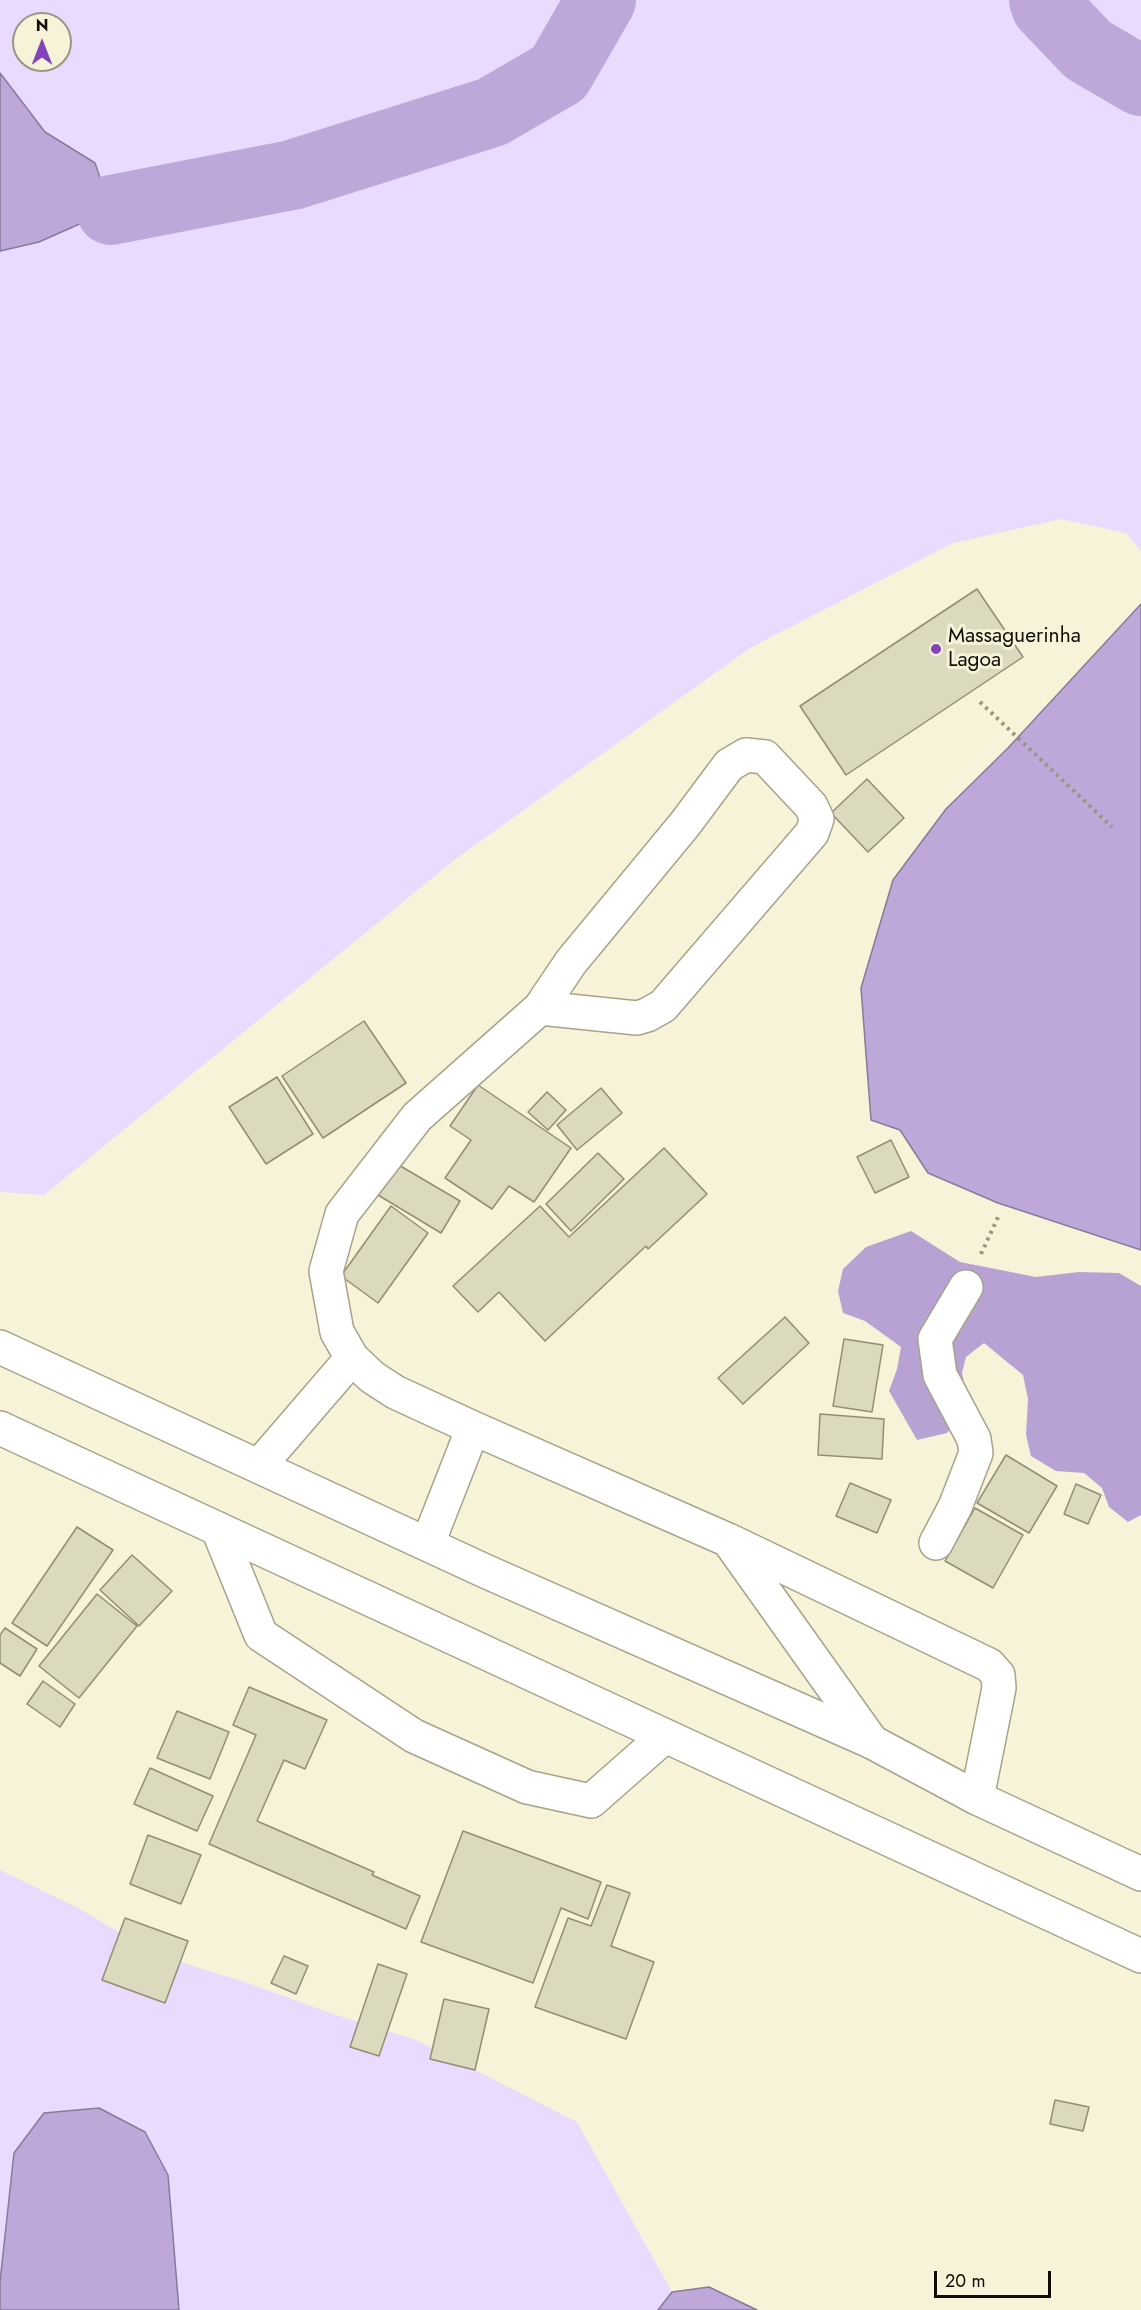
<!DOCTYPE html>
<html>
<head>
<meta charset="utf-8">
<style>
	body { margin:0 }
	#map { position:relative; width:1141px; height:2310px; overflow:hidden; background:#f6f3d8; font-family:Jost,sans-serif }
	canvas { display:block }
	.north { position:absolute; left:12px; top:12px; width:60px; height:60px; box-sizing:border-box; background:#f6f3d8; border:2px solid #999784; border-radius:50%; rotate:0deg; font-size:16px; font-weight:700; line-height:24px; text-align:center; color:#0e0d05 }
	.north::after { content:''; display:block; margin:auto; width:21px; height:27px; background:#8043b9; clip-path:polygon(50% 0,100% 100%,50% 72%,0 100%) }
	.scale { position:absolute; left:934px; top:2271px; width:117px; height:27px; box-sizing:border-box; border:3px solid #0e0d05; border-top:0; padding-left:8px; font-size:18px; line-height:21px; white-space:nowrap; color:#0e0d05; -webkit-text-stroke:4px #f6f3d8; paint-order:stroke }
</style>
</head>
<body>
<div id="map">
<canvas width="1141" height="2310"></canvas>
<div class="north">N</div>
<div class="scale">20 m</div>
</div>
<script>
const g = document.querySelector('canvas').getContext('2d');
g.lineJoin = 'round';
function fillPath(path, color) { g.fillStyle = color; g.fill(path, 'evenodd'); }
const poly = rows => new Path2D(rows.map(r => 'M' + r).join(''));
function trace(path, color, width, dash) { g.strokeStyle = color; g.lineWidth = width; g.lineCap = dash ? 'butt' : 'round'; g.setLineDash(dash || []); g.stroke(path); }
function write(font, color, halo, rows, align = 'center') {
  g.font = font + ' Jost,sans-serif'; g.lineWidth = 6; g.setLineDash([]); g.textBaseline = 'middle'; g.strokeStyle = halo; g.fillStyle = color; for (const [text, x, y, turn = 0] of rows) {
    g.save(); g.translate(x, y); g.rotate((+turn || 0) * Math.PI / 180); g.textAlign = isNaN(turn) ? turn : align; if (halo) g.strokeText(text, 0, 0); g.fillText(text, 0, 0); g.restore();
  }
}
const green = poly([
	[0,0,1141,0,1141,551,1126,533,1061,519,953,543,750,648,457,858,44,1195,0,1192],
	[24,24,60,24,60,60,24,60],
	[0,1870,80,1909,157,1955,245,1982,330,2013,416,2040,577,2122,672,2292,658,2310,179,2310,168,2175,14,2153,0,2282]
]);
const forest = poly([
	[911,1231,960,1262,1036,1277,1079,1272,1119,1273,1141,1286,1141,1515,1128,1522,1109,1507,1102,1488,1084,1473,1056,1471,1031,1456,1026,1435,1028,1399,1023,1375,984,1343,966,1357,962,1373,969,1404,947,1433,917,1440,889,1391,897,1369,901,1347,865,1321,843,1313,838,1291,843,1269,866,1247]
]);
const water = poly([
	[0,73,45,132,95,163,111,210,39,242,0,251,0,73],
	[1141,604,1141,1250,998,1203,928,1173,900,1130,871,1120,861,988,893,880,946,809,1008,748,1141,604],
	[99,2108,145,2132,168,2175,179,2310,0,2310,0,2282,14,2153,44,2113,99,2108],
	[709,2287,757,2310,658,2310,672,2292,709,2287]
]);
const river = poly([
	[1044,0,1046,6,1088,50,1141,81],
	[111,210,292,175,492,112,559,73,601,0]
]);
const building = poly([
	[977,589,1023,657,846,775,800,706,977,589],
	[867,779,904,818,868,852,831,813,867,779],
	[364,1021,406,1083,323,1138,282,1076,364,1021],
	[277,1077,313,1134,266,1164,229,1107,277,1077],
	[478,1085,571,1148,534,1202,509,1186,492,1209,445,1178,471,1140,450,1126,478,1085],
	[601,1088,622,1113,577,1150,557,1125,601,1088],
	[547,1092,566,1110,548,1130,528,1112,547,1092],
	[891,1140,909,1177,875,1193,857,1157,891,1140],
	[664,1148,707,1194,648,1249,646,1246,545,1341,499,1292,478,1312,453,1286,540,1206,569,1237,664,1148],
	[598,1153,624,1179,571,1231,546,1204,598,1153],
	[397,1164,460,1201,441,1233,378,1195,397,1164],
	[391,1206,428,1233,378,1303,341,1276,391,1206],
	[785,1317,809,1343,743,1404,718,1378,785,1317],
	[844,1339,883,1345,872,1412,833,1406,844,1339],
	[820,1414,884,1419,882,1459,818,1455,820,1414],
	[1006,1455,1057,1486,1029,1533,977,1503,1006,1455],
	[850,1483,891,1500,877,1533,836,1516,850,1483],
	[1076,1484,1101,1495,1088,1524,1064,1514,1076,1484],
	[975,1508,1023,1535,993,1588,945,1561,975,1508],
	[77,1527,113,1550,47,1646,12,1623,77,1527],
	[132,1555,172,1591,139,1626,100,1590,132,1555],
	[97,1594,137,1626,79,1698,39,1666,97,1594],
	[5,1628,37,1649,20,1676,0,1663,0,1635,5,1628],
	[43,1681,75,1704,60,1727,27,1704,43,1681],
	[249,1687,327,1720,305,1769,284,1760,257,1821,374,1872,372,1875,420,1896,406,1929,209,1844,256,1735,233,1725,249,1687],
	[177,1711,229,1732,210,1779,157,1758,177,1711],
	[150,1768,213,1796,197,1831,134,1804,150,1768],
	[463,1831,601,1882,588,1919,561,1908,533,1983,421,1942,463,1831],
	[148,1835,201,1855,181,1904,130,1884,148,1835],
	[607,1885,630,1893,611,1946,654,1962,626,2039,535,2007,568,1918,591,1926,607,1885],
	[125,1918,188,1941,165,2003,102,1980,125,1918],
	[284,1956,308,1966,296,1994,271,1983,284,1956],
	[378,1964,407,1974,379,2056,350,2047,378,1964],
	[444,1999,489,2009,475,2070,430,2059,444,1999],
	[1055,2100,1089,2107,1083,2131,1050,2124,1055,2100]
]);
const path = poly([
	[980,702,1112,827],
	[981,1254,999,1215]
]);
const minor = poly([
	[540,1008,637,1018,647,1015,663,1006,812,833,817,819,811,806,765,757,746,755,729,765,685,824,571,962,540,1008,417,1117,342,1214,326,1271,337,1332,352,1358,372,1377,395,1392,473,1428,728,1540,989,1665,998,1675,999,1688,977,1798],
	[259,1466,352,1358],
	[218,1529,261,1635,414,1736,527,1787,591,1801,665,1736],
	[428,1543,473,1428],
	[936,1543,955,1507,976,1453,974,1439,940,1375,935,1339,966,1287],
	[731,1544,872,1742]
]);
const highway = poly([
	[0,1347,485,1571,872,1742,977,1798,1141,1874],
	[0,1428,1141,1956]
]);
const markers = [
	[936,649,6,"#8043b9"]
];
const poiNames = [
	["Massaguerinha",948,637],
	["Lagoa",948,661]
];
fillPath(green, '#e9dafe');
fillPath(forest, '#b8a2d4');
fillPath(water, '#bea8da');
trace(water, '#897a9a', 1.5);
trace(river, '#bea8da', 70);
fillPath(building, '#dbd9be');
trace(building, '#918e75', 1.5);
trace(minor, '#a6a38a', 36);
trace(highway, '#a6a38a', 36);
trace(path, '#989683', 4, [3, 4.5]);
trace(minor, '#fff', 33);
trace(highway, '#fff', 33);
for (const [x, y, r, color] of markers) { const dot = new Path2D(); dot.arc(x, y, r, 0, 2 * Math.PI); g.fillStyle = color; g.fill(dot); trace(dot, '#f6f3d8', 2); }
write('21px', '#0e0d05', '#f6f3d8', poiNames, 'left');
</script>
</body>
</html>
